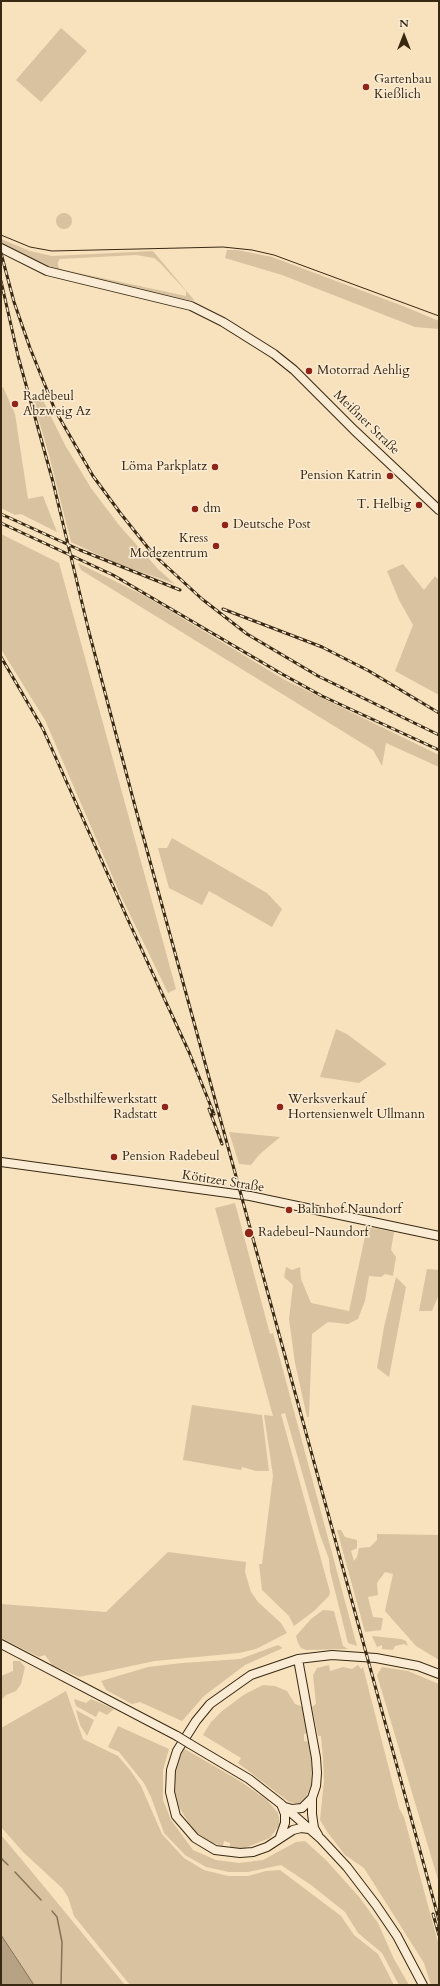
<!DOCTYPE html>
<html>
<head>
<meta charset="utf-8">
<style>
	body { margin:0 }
	#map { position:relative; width:440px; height:1986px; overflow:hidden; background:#f8e2bd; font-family:Cardo,serif }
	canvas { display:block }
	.frame { position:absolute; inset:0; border:2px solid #392812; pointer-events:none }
	.north { position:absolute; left:384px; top:16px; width:40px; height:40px; -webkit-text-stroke:3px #faecd4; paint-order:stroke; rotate:0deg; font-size:11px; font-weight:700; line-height:16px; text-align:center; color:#392812 }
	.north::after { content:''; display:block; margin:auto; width:14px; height:18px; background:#392812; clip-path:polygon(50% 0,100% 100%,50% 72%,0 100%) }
</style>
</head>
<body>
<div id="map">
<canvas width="440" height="1986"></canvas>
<div class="frame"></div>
<div class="north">N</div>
</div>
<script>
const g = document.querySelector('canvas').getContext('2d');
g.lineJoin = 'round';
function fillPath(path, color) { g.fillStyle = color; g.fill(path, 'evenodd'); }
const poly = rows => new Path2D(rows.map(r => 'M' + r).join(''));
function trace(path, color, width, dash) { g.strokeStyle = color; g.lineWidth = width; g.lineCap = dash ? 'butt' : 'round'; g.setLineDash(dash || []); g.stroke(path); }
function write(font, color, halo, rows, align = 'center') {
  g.font = font + ' Cardo,serif'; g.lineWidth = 3; g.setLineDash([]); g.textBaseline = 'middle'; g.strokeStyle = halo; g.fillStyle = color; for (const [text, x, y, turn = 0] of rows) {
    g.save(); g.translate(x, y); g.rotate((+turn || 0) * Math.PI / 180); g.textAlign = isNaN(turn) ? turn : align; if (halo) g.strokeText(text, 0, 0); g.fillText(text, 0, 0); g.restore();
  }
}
const green = poly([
	[61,28,87,51,41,102,16,80],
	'56 221a8 8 0 1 1 16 0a8 8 0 1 1-16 0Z',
	[1,239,30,251,52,256,153,251,194,300,192,301,50,268,2,244],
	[136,255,154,258,160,263,186,291,186,296,60,269,58,266,58,262,60,259],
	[227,250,237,250,272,257,403,306,439,321,439,329,415,327,282,275,225,258],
	[3,387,15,414,28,499,43,496,57,532,21,514,15,515,1,508,1,389],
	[40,394,65,445,91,488,119,525,158,569,175,584,113,562,71,542,49,455,32,397],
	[1,534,59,563,176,989,168,993,120,894,45,720,1,649],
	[78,563,145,596,285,680,439,755,439,767,386,743,382,766,373,750,81,570],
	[403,564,424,590,435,576,439,580,439,695,395,671,413,625,399,600,387,571],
	[172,838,267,893,282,909,272,927,209,891,202,905,169,888,158,848,167,848],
	[336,1029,347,1034,387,1064,359,1083,320,1077],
	[229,1132,280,1137,259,1155,251,1165,239,1164],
	[235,1203,270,1334,273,1333,357,1646,348,1643,330,1571,329,1559,320,1535,285,1413,281,1414,330,1592,329,1596,314,1611,294,1626,289,1616,262,1590,259,1564,262,1564,273,1476,264,1415,273,1416,215,1208],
	[367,1227,394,1232,391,1250,396,1257,393,1276,385,1274,381,1277,369,1276,365,1301,358,1319,348,1324,328,1322,312,1334,309,1417,307,1417,295,1363,289,1319,293,1285,284,1277,286,1267,292,1270,300,1267,301,1279,311,1303,349,1311],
	[427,1269,439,1270,439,1294,432,1311,419,1311],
	[396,1277,406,1287,389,1377,377,1368,384,1327],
	[192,1405,262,1415,269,1471,256,1471,242,1467,241,1470,183,1460],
	[337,1530,341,1530,345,1537,357,1540,357,1548,351,1551,354,1561,357,1557,359,1548,370,1547,377,1540,377,1534,439,1535,439,1660,416,1646,385,1611,393,1574,385,1572,377,1583,378,1595,368,1597,373,1617,383,1618,381,1630,365,1632],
	[168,1552,246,1562,245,1572,251,1592,258,1602,281,1623,287,1633,256,1649,239,1653,155,1661,79,1677,52,1665,45,1655,39,1657,1,1638,1,1604,106,1612],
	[323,1610,334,1611,343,1646,348,1649,306,1650,301,1648,298,1643,296,1636,311,1619],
	[372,1636,401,1639,406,1641,408,1646,404,1644,395,1646,393,1650,382,1649,382,1645,377,1647],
	[278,1645,283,1648,245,1665,204,1696,182,1721,140,1702,132,1704,106,1690,101,1681,148,1667,182,1663,240,1659],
	[13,1661,20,1661,25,1667,21,1684,16,1691,6,1695,1,1700,1,1676,13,1671],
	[329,1665,330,1671,343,1667,352,1669,358,1665,361,1669,363,1667,399,1808,404,1817,439,1946,439,1985,431,1985,424,1963,364,1868,345,1855,328,1833,320,1820,324,1781,323,1758,321,1736,318,1736,312,1707,316,1704,313,1675,317,1668],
	[382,1667,408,1671,439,1684,439,1883,377,1675],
	[263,1685,275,1686,287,1691,295,1704,303,1707,307,1733,304,1734,304,1741,309,1742,312,1768,311,1786,306,1797,299,1804,289,1802,238,1763,241,1758,203,1735,211,1722,222,1711,245,1694],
	[66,1691,83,1739,118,1756,130,1770,141,1786,162,1834,184,1858,204,1870,228,1876,248,1876,266,1871,280,1870,341,1916,354,1935,378,1954,394,1985,130,1985,74,1916,68,1897,62,1888,23,1852,1,1827,1,1728],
	[74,1699,86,1703,91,1699,114,1709,107,1715,99,1711,96,1717,76,1706],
	[76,1710,94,1720,87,1736,80,1725],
	[118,1726,169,1749,163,1770,163,1800,171,1820,193,1850,216,1860,239,1863,263,1860,296,1842,305,1841,326,1860,360,1898,378,1923,394,1959,409,1985,399,1985,382,1953,358,1933,345,1912,311,1885,281,1865,248,1872,229,1872,206,1867,185,1855,164,1833,151,1797,144,1783,119,1752,108,1747],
	[183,1748,240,1781,267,1800,278,1813,280,1824,270,1838,245,1848,230,1848,230,1843,224,1841,223,1846,212,1843,193,1830,179,1807,174,1788,175,1771],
	[1,1835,32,1872,125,1985,33,1985,1,1937]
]);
const water = poly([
	[1,1935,34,1985,1,1985,1,1935]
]);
const stream = poly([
	[1,1858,8,1865],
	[15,1872,41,1900],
	[52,1911,57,1917,62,1942,61,1985]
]);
const secondary = poly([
	[1,248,47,271,191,306,223,322,274,354,294,370,354,430,439,510],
	[1,1162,250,1196,439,1236],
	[1,1644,177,1736],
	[298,1659,316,1758,317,1773,316,1786,312,1798,312,1814,314,1828,318,1835],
	[190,1744,249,1779,281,1804,321,1839,347,1867,376,1905,397,1936,423,1985],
	[285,1807,292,1809,302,1808,312,1798],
	[309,1829,301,1828,293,1830,267,1847,253,1852,240,1853,215,1850,195,1838,176,1816,170,1792,171,1770,177,1751,196,1721,210,1704,241,1682,251,1675,298,1659,332,1655,376,1658,418,1666,439,1674],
	[280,1837,285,1823,285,1814,281,1804]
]);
const tram = poly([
	[1,235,30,247,52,251,223,247,252,250,274,255,439,316]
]);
const rail = poly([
	[1,253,14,302,30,348,55,410,93,476,121,514,153,554,202,599,247,634,318,676,439,735],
	[1,281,18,356,53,482,89,632,136,810,439,1920],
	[1,514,80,550,180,590],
	[1,523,113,575,282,674,322,696,439,750],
	[223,609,322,647,369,671,439,713],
	[1,657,43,729,129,922,189,1052,214,1114],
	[209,1109,222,1144],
	[433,1914,439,1935]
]);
const secondaryBridge = poly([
	[177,1736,190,1744]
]);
const markers = [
	[366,87,4,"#8f2418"],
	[309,371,4,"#8f2418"],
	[15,404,4,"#8f2418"],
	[215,467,4,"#8f2418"],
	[390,476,4,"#8f2418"],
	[419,505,4,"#8f2418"],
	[195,509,4,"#8f2418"],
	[225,525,4,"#8f2418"],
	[216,546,4,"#8f2418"],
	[165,1107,4,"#8f2418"],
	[280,1107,4,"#8f2418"],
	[114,1157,4,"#8f2418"],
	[289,1210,4,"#8f2418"],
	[249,1233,5,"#8f2418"]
];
const poiNames = [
	["Gartenbau",374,80],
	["Kießlich",374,95],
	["Motorrad Aehlig",317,371],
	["Radebeul",23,397],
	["Abzweig Az",23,412],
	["Löma Parkplatz",207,467,"right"],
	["Pension Katrin",382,476,"right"],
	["T. Helbig",411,505,"right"],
	["dm",203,509],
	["Deutsche Post",233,525],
	["Kress",208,539,"right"],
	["Modezentrum",208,554,"right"],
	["Selbsthilfewerkstatt",157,1100,"right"],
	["Radstatt",157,1115,"right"],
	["Werksverkauf",288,1100],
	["Hortensienwelt Ullmann",288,1115],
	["Pension Radebeul",122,1157],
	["Bahnhof Naundorf",297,1210],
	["Radebeul-Naundorf",258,1233]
];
const streetNames = [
	["Meißner Straße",366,423,44],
	["Kötitzer Straße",223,1182,9]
];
fillPath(green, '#d8c2a0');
fillPath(water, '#b7a383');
trace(water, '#857256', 1);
trace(stream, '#857256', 1.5);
trace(secondary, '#392812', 10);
trace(secondary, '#faecd4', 8);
trace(tram, '#392812', 1);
trace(rail, '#392812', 3);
trace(rail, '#faecd4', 1.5, [4.5]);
trace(secondaryBridge, '#392812', 10, []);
trace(secondaryBridge, '#faecd4', 8);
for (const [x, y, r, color] of markers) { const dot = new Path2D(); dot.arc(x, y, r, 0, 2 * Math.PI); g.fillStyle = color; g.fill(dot); trace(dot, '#faecd4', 1.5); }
write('13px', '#392812', '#faecd4', poiNames, 'left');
write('13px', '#392812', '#faecd4', streetNames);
</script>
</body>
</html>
